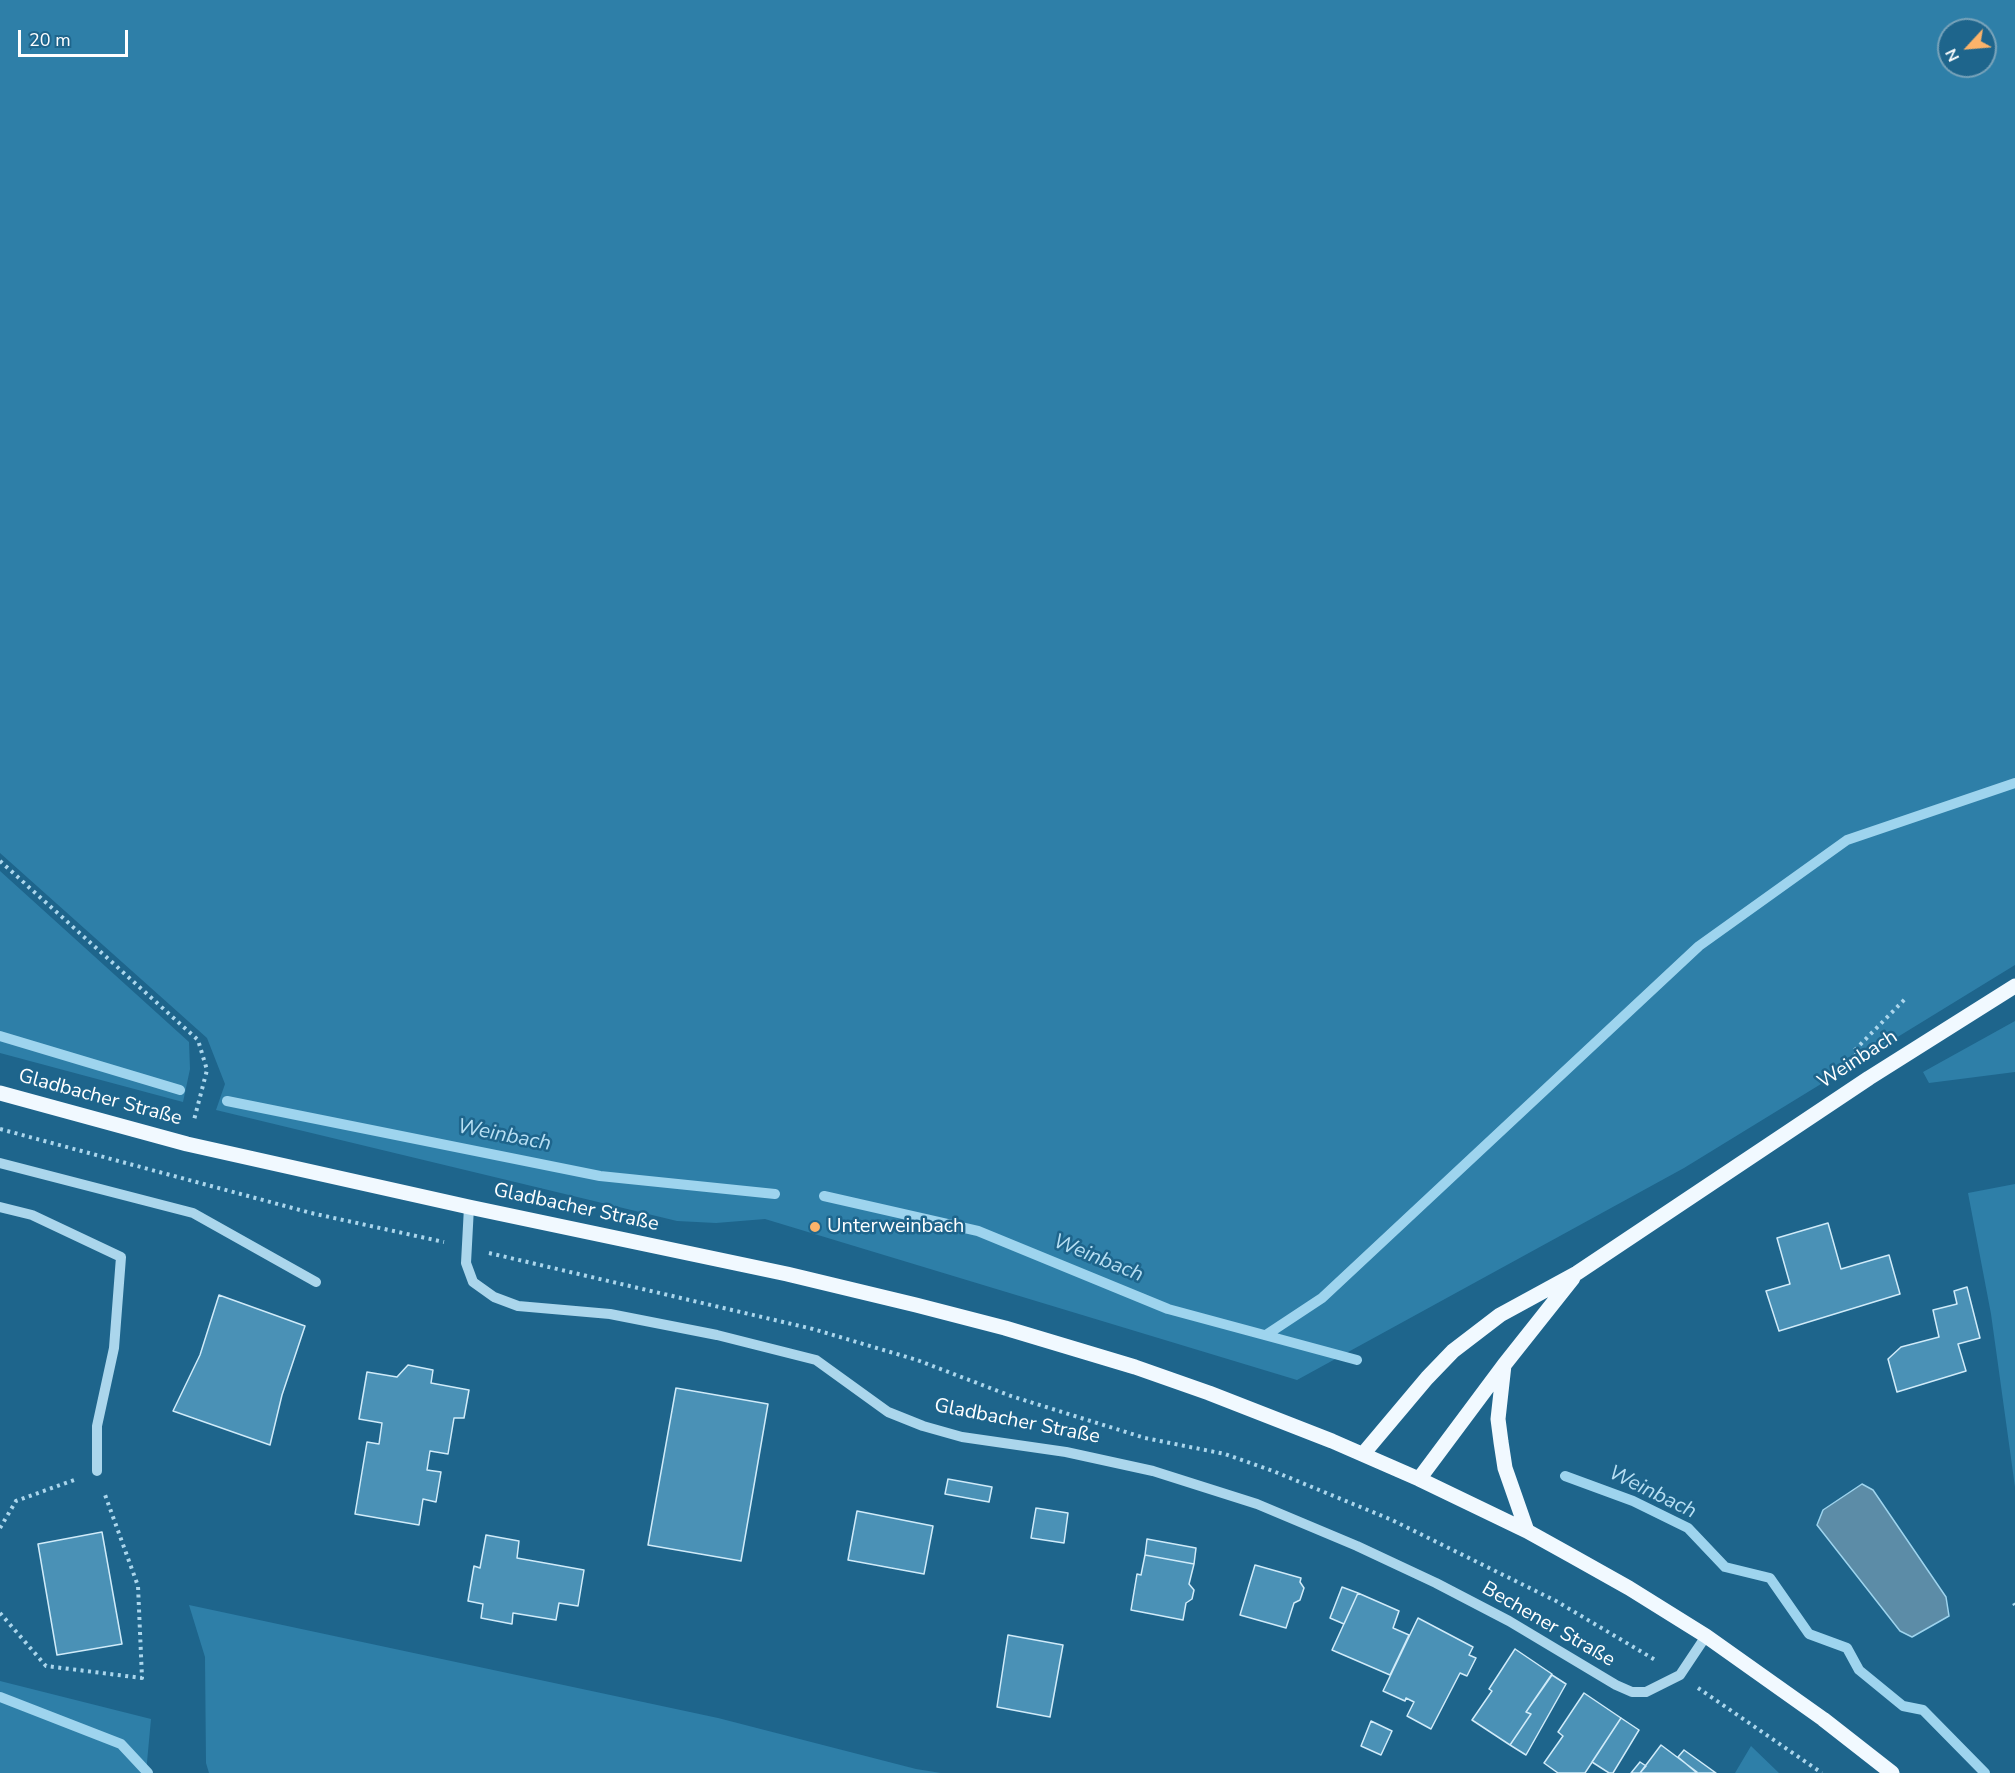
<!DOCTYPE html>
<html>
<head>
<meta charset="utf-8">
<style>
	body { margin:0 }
	#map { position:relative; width:2015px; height:1773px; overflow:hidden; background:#1e658c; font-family:"Nunito Sans",sans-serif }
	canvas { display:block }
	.north { position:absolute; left:1937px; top:18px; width:60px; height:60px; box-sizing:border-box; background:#1e658c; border:2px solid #78a3ba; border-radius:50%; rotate:244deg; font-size:16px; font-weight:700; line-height:24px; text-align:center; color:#fff }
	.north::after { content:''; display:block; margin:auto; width:21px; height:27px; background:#fbb36a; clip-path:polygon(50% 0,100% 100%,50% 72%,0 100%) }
	.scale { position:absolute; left:18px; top:30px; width:110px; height:27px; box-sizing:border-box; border:3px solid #fff; border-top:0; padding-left:8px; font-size:18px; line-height:21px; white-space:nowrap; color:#fff; -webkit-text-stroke:4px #1e658c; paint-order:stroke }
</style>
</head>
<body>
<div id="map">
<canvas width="2015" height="1773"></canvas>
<div class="north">N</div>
<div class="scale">20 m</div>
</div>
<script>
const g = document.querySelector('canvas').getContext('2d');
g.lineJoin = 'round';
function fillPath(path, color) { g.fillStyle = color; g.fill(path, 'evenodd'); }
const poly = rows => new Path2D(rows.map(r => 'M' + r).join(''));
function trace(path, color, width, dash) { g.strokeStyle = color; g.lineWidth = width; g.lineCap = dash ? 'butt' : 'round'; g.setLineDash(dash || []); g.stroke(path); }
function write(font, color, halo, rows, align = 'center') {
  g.font = font + ' "Nunito Sans",sans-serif'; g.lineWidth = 5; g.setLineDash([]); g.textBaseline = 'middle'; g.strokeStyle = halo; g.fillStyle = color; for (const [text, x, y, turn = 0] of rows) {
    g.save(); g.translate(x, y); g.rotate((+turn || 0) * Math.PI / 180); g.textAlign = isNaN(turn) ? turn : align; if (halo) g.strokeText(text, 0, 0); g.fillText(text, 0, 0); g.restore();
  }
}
const green = poly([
	[0,0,2015,0,2015,965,1684,1168,1297,1380,765,1219,716,1223,677,1221,216,1110,225,1084,207,1038,0,853],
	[1949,30,1985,30,1985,66,1949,66],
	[0,871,189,1042,190,1069,183,1102,0,1053],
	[2015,1021,2015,1072,1929,1083,1923,1072],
	[2015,1184,2015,1487,1991,1314,1968,1193],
	[189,1605,718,1718,916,1769,941,1773,209,1773,206,1763,205,1657],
	[0,1681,151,1719,146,1773,0,1773],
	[1751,1746,1779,1773,1735,1773]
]);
const water = poly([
	[1862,1484,1873,1490,1946,1597,1949,1616,1912,1637,1900,1631,1817,1525,1823,1510,1862,1484]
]);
const stream = poly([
	[0,1036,180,1090],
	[227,1101,600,1176,775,1194],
	[824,1196,978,1231,1168,1309,1357,1360],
	[1266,1335,1322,1298,1699,946,1847,840,2015,783],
	[1565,1476,1633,1501,1688,1528,1725,1567,1770,1578,1809,1634,1847,1648,1859,1670,1903,1706,1923,1710,1985,1773],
	[0,1697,121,1744,148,1773]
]);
const building = poly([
	[1828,1223,1841,1269,1889,1255,1900,1294,1779,1331,1766,1291,1790,1284,1777,1238,1828,1223],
	[1967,1287,1980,1338,1958,1344,1966,1371,1897,1392,1888,1359,1901,1347,1939,1337,1933,1310,1957,1304,1954,1291,1967,1287],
	[219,1295,305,1326,282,1395,270,1445,173,1411,200,1355,219,1295],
	[408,1365,433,1370,431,1383,469,1390,464,1418,454,1418,448,1454,430,1451,427,1470,441,1472,436,1502,423,1499,419,1525,355,1514,367,1442,379,1444,382,1423,359,1419,367,1372,397,1377,408,1365],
	[676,1388,768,1404,741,1561,648,1545,676,1388],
	[948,1479,992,1487,989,1502,945,1494,948,1479],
	[1036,1508,1068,1513,1064,1543,1031,1538,1036,1508],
	[857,1511,933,1526,924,1574,848,1560,857,1511],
	[102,1532,122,1644,57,1655,38,1544,102,1532],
	[486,1535,519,1541,517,1558,584,1570,578,1606,559,1603,556,1620,513,1613,512,1624,481,1618,483,1604,468,1601,474,1566,480,1568,486,1535],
	[1147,1539,1196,1548,1194,1564,1145,1555,1147,1539],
	[1145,1555,1194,1564,1189,1584,1194,1590,1192,1599,1186,1603,1183,1620,1131,1610,1137,1574,1141,1575,1145,1555],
	[1255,1565,1301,1578,1300,1582,1304,1588,1300,1600,1294,1603,1286,1628,1240,1615,1255,1565],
	[1342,1587,1358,1593,1344,1624,1330,1618,1342,1587],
	[1358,1593,1399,1611,1393,1628,1409,1635,1390,1675,1332,1650,1358,1593],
	[1418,1618,1473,1647,1469,1655,1476,1658,1467,1676,1460,1673,1431,1729,1407,1716,1414,1702,1406,1698,1405,1701,1383,1691,1418,1618],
	[1008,1635,1063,1645,1050,1717,997,1707,1008,1635],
	[1515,1649,1552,1674,1526,1712,1531,1714,1510,1745,1472,1720,1492,1691,1489,1689,1515,1649],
	[1552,1675,1566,1684,1526,1755,1510,1745,1531,1714,1526,1712,1552,1675],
	[1584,1693,1621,1718,1585,1773,1558,1773,1544,1763,1563,1736,1558,1732,1584,1693],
	[1621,1718,1639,1730,1613,1773,1609,1773,1592,1762,1621,1718],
	[1371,1721,1392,1731,1381,1755,1361,1746,1371,1721],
	[1661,1745,1697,1772,1697,1773,1640,1773,1661,1745],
	[1684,1750,1716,1773,1697,1773,1678,1757,1684,1750],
	[1640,1762,1646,1766,1640,1773,1631,1773,1640,1762]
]);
const path = poly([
	[0,861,198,1040,207,1070,194,1120],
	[1856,1056,1853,1052,1906,998],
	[0,1129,311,1213,444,1242],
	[489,1253,813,1329,917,1360,1011,1396,1145,1438,1225,1454,1273,1471,1392,1520,1556,1601,1657,1661],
	[0,1528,16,1501,74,1480],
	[2014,1603,2015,1605],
	[0,1613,46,1666,142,1678,138,1586,104,1492],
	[1698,1688,1822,1773]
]);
const minor = poly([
	[0,1163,193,1213,316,1282],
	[0,1207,32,1215,121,1257,114,1348,97,1426,97,1471],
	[469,1207,466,1263,473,1282,494,1297,518,1306,610,1314,717,1335,816,1360,888,1412,923,1426,962,1437,1066,1452,1153,1471,1257,1504,1357,1546,1436,1583,1509,1621,1616,1685,1632,1692,1646,1692,1680,1675,1706,1636]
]);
const major = poly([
	[0,1093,187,1144,469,1207,787,1274,916,1305,1005,1328,1135,1367,1209,1393,1332,1441,1419,1479,1527,1531,1572,1556,1629,1588,1706,1636,1823,1719,1892,1773],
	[1504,1365,1498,1419,1501,1442,1505,1468,1527,1531],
	[1363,1454,1427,1378,1453,1351,1500,1315,1577,1273,1869,1078,2015,986],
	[1419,1479,1504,1365,1573,1278]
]);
const markers = [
	[815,1227,6,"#fbb36a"]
];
const streetNames = [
	["Weinbach",1858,1060,-33],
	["Gladbacher Straße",100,1098,15],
	["Gladbacher Straße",576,1208,12],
	["Gladbacher Straße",1017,1422,11],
	["Bechener Straße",1548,1625,30]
];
const poiNames = [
	["Unterweinbach",827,1227]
];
const waterNames = [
	["Weinbach",504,1136,11],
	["Weinbach",1098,1259,22],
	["Weinbach",1652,1493,26]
];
fillPath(green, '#2e7fa8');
fillPath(water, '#5c8ca7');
trace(water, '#9ed4ee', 1.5);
trace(stream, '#9ed4ee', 10);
fillPath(building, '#4a91b6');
trace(building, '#d0ebf9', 1.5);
trace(path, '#abd6ec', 4, [3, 4.5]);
trace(minor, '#abd6ec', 10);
trace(major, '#f1f9ff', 15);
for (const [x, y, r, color] of markers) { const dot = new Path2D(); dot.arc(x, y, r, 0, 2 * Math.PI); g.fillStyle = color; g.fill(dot); trace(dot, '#1e658c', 2); }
write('20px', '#fff', '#1e658c', streetNames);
write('20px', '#fff', '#1e658c', poiNames, 'left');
write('italic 21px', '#b7dff3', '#1e658c', waterNames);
</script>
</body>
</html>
